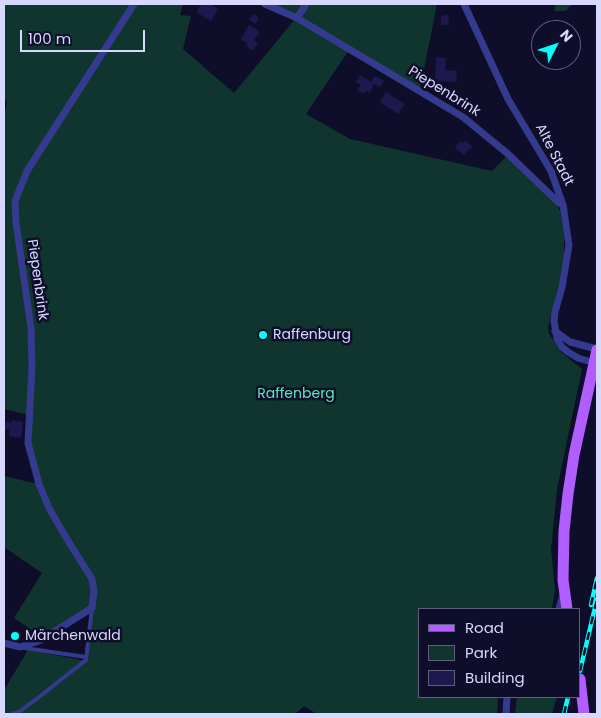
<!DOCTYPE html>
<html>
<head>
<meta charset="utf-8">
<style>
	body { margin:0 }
	#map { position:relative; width:601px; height:718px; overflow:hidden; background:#0f0e2a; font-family:Poppins,sans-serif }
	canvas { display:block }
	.frame { position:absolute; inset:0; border:5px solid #d7d7ff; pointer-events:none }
	.legend { position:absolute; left:418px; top:608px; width:162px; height:90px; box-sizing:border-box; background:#0f0e2a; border:1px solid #5f5e7f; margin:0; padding:6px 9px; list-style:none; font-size:15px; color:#d7d7ff }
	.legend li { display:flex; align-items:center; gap:10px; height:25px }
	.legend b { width:25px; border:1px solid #5f5e7f }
	.north { position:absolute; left:531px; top:20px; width:50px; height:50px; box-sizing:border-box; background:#0f0e2a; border:1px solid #5f5e7f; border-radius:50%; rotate:49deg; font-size:14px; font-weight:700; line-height:20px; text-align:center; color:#d7d7ff }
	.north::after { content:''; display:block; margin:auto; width:18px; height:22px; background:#03fffc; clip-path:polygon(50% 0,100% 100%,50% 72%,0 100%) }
	.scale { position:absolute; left:20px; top:30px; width:125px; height:22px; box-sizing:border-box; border:2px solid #d7d7ff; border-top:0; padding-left:6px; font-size:15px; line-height:18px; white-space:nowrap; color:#d7d7ff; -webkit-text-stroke:4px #0f0e2a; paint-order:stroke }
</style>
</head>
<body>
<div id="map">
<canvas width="601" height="718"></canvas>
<div class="frame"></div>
<ul class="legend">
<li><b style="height:6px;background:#b05eff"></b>Road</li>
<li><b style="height:14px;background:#10352f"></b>Park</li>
<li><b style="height:14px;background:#1d184d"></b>Building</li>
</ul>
<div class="north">N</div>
<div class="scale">100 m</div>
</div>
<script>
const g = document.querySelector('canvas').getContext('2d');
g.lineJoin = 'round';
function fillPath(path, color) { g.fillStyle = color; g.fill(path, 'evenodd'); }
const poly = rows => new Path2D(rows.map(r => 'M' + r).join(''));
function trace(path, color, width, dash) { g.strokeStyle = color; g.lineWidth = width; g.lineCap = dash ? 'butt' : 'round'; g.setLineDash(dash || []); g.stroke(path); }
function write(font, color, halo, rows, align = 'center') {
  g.font = font + ' Poppins,sans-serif'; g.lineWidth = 5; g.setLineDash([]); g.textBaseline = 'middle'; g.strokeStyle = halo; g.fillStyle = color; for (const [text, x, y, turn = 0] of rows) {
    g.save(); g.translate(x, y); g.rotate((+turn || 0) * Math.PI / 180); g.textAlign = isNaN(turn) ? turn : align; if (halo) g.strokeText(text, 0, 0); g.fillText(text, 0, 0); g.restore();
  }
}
const green = poly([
	[4,4,183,4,180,15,191,16,183,49,234,93,296,18,265,4,437,4,420,89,351,47,306,114,350,139,492,171,507,156,555,203,560,211,564,236,564,256,559,283,548,327,549,334,561,352,582,369,557,489,551,550,555,589,552,609,420,609,420,697,498,697,497,714,317,714,304,706,295,714,4,714,4,690,28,650,87,661,91,633,92,609,55,630,41,636,14,618,42,573,4,547,4,476,38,484,28,443,29,415,4,409,4,116,7,103,4,97],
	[556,4,572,4,566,11,554,11],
	[517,697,557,697,552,714,515,714]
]);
const building = poly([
	[201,4,210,4,218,9,211,21,196,12],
	[253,14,259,18,255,24,249,20],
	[448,15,449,25,441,25,441,16],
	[249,25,260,32,254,40,258,43,253,51,246,46,248,44,241,39],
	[436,57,446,58,445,70,457,71,456,82,437,81,437,79,435,79],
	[360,75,371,82,375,76,384,81,380,87,374,84,370,93,366,91,364,94,357,90,361,85,356,82],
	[386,92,405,104,398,114,380,102],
	[466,140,472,147,463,155,455,147,461,141,463,143],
	[12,420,23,422,21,438,9,436,10,429,5,429,6,422,12,423]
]);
const service = poly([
	[24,648,86,657],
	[12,714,19,712,39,697,86,660,92,608]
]);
const minor = poly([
	[265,4,297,18,306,4],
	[464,4,508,99,551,171,563,205,569,245,562,287,555,312,554,321,557,339,562,347,568,352,578,358,595,363],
	[297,18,463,117,508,154,559,203,563,205],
	[555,331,570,342,597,349],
	[559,609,563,595],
	[4,643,20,647,39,641,92,608,94,591,92,579,70,544,50,510,39,484,28,443,32,368,31,328,16,222,15,201,27,171,134,4],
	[506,714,507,697]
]);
const primary = poly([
	[567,609,563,580,564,531,568,494,574,455,597,350],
	[580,679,584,714]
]);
const rail = poly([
	[591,605,597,578],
	[580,671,597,599],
	[564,714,568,697]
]);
const markers = [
	[263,335,5,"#03fffc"],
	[15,636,5,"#03fffc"]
];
const streetNames = [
	["Piepenbrink",444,92,32],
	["Alte Stadt",554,155,63],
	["Piepenbrink",37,280,82]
];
const poiNames = [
	["Raffenburg",273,335],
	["Märchenwald",25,636]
];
const parkNames = [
	["Raffenberg",296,394]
];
fillPath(green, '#10352f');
fillPath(building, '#1d184d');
trace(service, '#343b8e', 4);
trace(minor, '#343b8e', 7);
trace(primary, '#b05eff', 11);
trace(rail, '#03fffc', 4.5);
trace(rail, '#0f0e2a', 2.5, [8]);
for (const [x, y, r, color] of markers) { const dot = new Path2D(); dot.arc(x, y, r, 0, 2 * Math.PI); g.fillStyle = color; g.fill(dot); trace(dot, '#0f0e2a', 2); }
write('14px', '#d7d7ff', '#0f0e2a', streetNames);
write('14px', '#d7d7ff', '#0f0e2a', poiNames, 'left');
write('14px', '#56ecb5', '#0f0e2a', parkNames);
</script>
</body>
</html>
